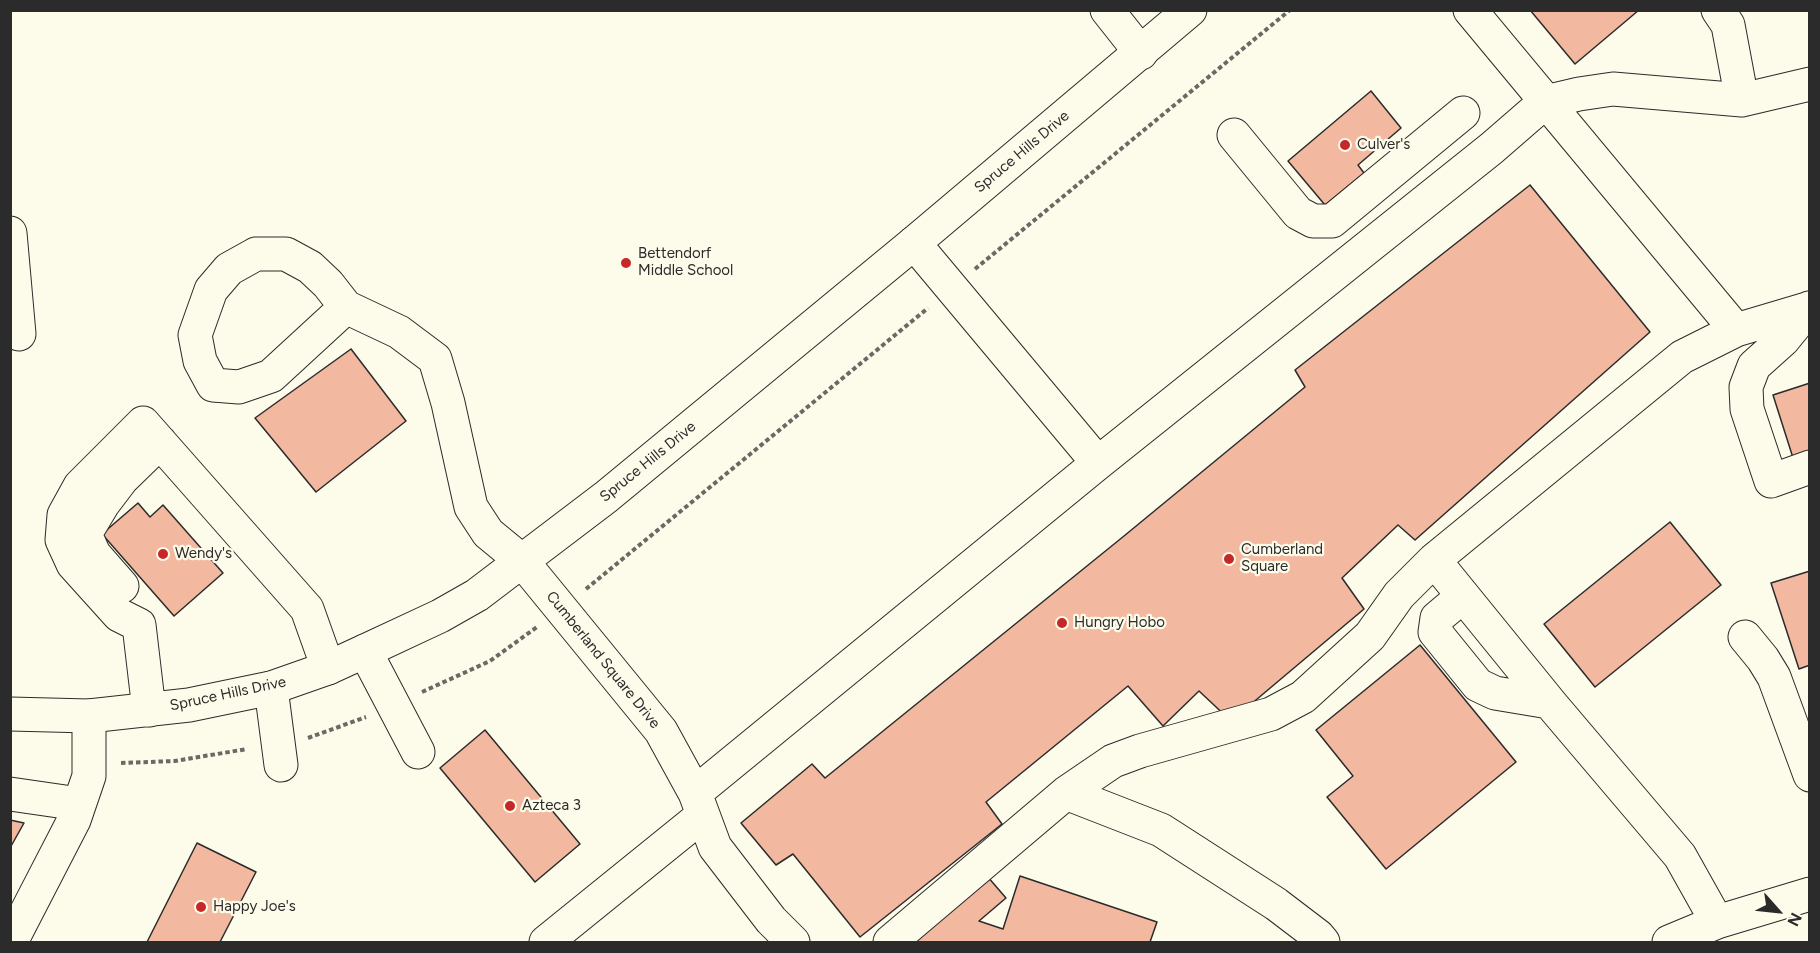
<!DOCTYPE html>
<html>
<head>
<meta charset="utf-8">
<style>
	body { margin:0 }
	#map { position:relative; width:1820px; height:953px; overflow:hidden; background:#fdfbea; font-family:Figtree,sans-serif }
	canvas { display:block }
	.frame { position:absolute; inset:0; border:12px solid #2b2b2b; pointer-events:none }
	.north { position:absolute; left:1748px; top:881px; width:60px; height:60px; -webkit-text-stroke:4px #fdfbea; paint-order:stroke; rotate:117deg; font-size:16px; font-weight:700; line-height:24px; text-align:center; color:#2b2b2b }
	.north::after { content:''; display:block; margin:auto; width:21px; height:27px; background:#2b2b2b; clip-path:polygon(50% 0,100% 100%,50% 72%,0 100%) }
</style>
</head>
<body>
<div id="map">
<canvas width="1820" height="953"></canvas>
<div class="frame"></div>
<div class="north">N</div>
</div>
<script>
const g = document.querySelector('canvas').getContext('2d');
g.lineJoin = 'round';
function fillPath(path, color) { g.fillStyle = color; g.fill(path, 'evenodd'); }
const poly = rows => new Path2D(rows.map(r => 'M' + r).join(''));
function trace(path, color, width, dash) { g.strokeStyle = color; g.lineWidth = width; g.lineCap = dash ? 'butt' : 'round'; g.setLineDash(dash || []); g.stroke(path); }
function write(font, color, halo, rows, align = 'center') {
  g.font = font + ' Figtree,sans-serif'; g.lineWidth = 4.5; g.setLineDash([]); g.textBaseline = 'middle'; g.strokeStyle = halo; g.fillStyle = color; for (const [text, x, y, turn = 0] of rows) {
    g.save(); g.translate(x, y); g.rotate((+turn || 0) * Math.PI / 180); g.textAlign = isNaN(turn) ? turn : align; if (halo) g.strokeText(text, 0, 0); g.fillText(text, 0, 0); g.restore();
  }
}
const building = poly([
	[1530,10,1639,10,1575,64,1530,10],
	[1371,91,1401,128,1358,165,1364,173,1325,205,1288,161,1371,91],
	[1530,185,1650,332,1415,540,1398,525,1342,578,1364,609,1231,721,1199,691,1163,726,1128,686,986,802,1002,824,860,937,793,854,776,865,741,823,812,764,825,778,1124,536,1305,387,1295,370,1530,185],
	[351,349,406,421,316,492,255,418,351,349],
	[1810,383,1810,456,1794,461,1773,395,1810,383],
	[138,503,150,517,163,505,223,573,174,616,102,534,138,503],
	[1670,522,1721,585,1595,687,1544,624,1670,522],
	[1810,571,1810,665,1799,669,1771,583,1810,571],
	[1420,645,1516,762,1386,869,1327,797,1353,776,1316,730,1420,645],
	[485,730,580,844,535,882,440,768,485,730],
	[10,820,24,823,10,848,10,820],
	[197,843,256,872,220,942,147,942,197,843],
	[987,876,1006,898,979,921,1003,929,1020,876,1157,922,1150,942,911,942,987,876]
]);
const path = poly([
	[975,269,1290,10],
	[586,589,928,308],
	[422,692,490,661,537,627],
	[308,738,366,717],
	[121,763,175,761,247,749]
]);
const minor = poly([
	[1107,10,1141,53],
	[1718,10,1728,25,1742,100],
	[1234,135,1298,213,1313,221,1332,221,1463,113],
	[10,233,19,334],
	[914,243,1098,463],
	[256,254,286,254,310,267,328,284,346,307,271,376,239,387,213,385,200,361,195,335,211,290,229,269,256,254],
	[346,307,399,332,435,359,448,403,471,507,488,533,522,561,661,731,695,793,715,847,771,920,793,942],
	[1809,308,1783,340,1754,366,1746,387,1747,409,1771,481,1810,467],
	[1736,330,1810,308],
	[1434,560,1551,704,1680,856,1717,922],
	[122,586,94,554,85,534,103,504,122,479,160,442],
	[1463,596,1437,618,1435,632,1478,685,1495,693,1549,702],
	[1745,637,1763,659,1774,677,1810,775],
	[365,651,418,752],
	[271,688,281,765],
	[149,710,139,625,119,615,73,564,62,540,64,515,80,486,143,423,307,609,328,668],
	[695,793,1098,463,1492,148,1545,102,1579,94,1613,89,1742,100,1810,84],
	[1066,793,1161,830,1276,904,1318,936,1323,942],
	[10,794,79,804],
	[11,942,74,820,89,776,89,716],
	[546,942,703,815],
	[890,942,1066,793,1113,761,1140,751,1271,714,1303,697,1370,636,1399,595,1434,560,1682,357,1736,330,1470,10],
	[1669,942,1717,922,1810,894]
]);
const major = poly([
	[10,714,89,716,189,705,271,688,328,668,365,651,440,616,477,595,606,497,914,243,1190,10]
]);
const markers = [
	[1345,145,6,"#c62828"],
	[626,263,6,"#c62828"],
	[163,554,6,"#c62828"],
	[1229,559,6,"#c62828"],
	[1062,623,6,"#c62828"],
	[510,806,6,"#c62828"],
	[201,907,6,"#c62828"]
];
const poiNames = [
	["Culver's",1357,145],
	["Bettendorf",638,254],
	["Middle School",638,271],
	["Cumberland",1241,550],
	["Square",1241,567],
	["Wendy's",175,554],
	["Hungry Hobo",1074,623],
	["Azteca 3",522,806],
	["Happy Joe's",213,907]
];
const streetNames = [
	["Spruce Hills Drive",1022,152,-40],
	["Spruce Hills Drive",648,462,-39],
	["Cumberland Square Drive",603,660,51],
	["Spruce Hills Drive",228,694,-12]
];
fillPath(building, '#f2b8a0');
trace(building, '#2b2b2b', 1.5);
trace(minor, '#2b2b2b', 35);
trace(major, '#2b2b2b', 35);
trace(path, '#6a6964', 4, [4.5, 3]);
trace(minor, '#fdfbea', 33);
trace(major, '#fdfbea', 33);
for (const [x, y, r, color] of markers) { const dot = new Path2D(); dot.arc(x, y, r, 0, 2 * Math.PI); g.fillStyle = color; g.fill(dot); trace(dot, '#fdfbea', 2); }
write('15px', '#2b2b2b', '#fdfbea', poiNames, 'left');
write('15px', '#2b2b2b', '#fdfbea', streetNames);
</script>
</body>
</html>
